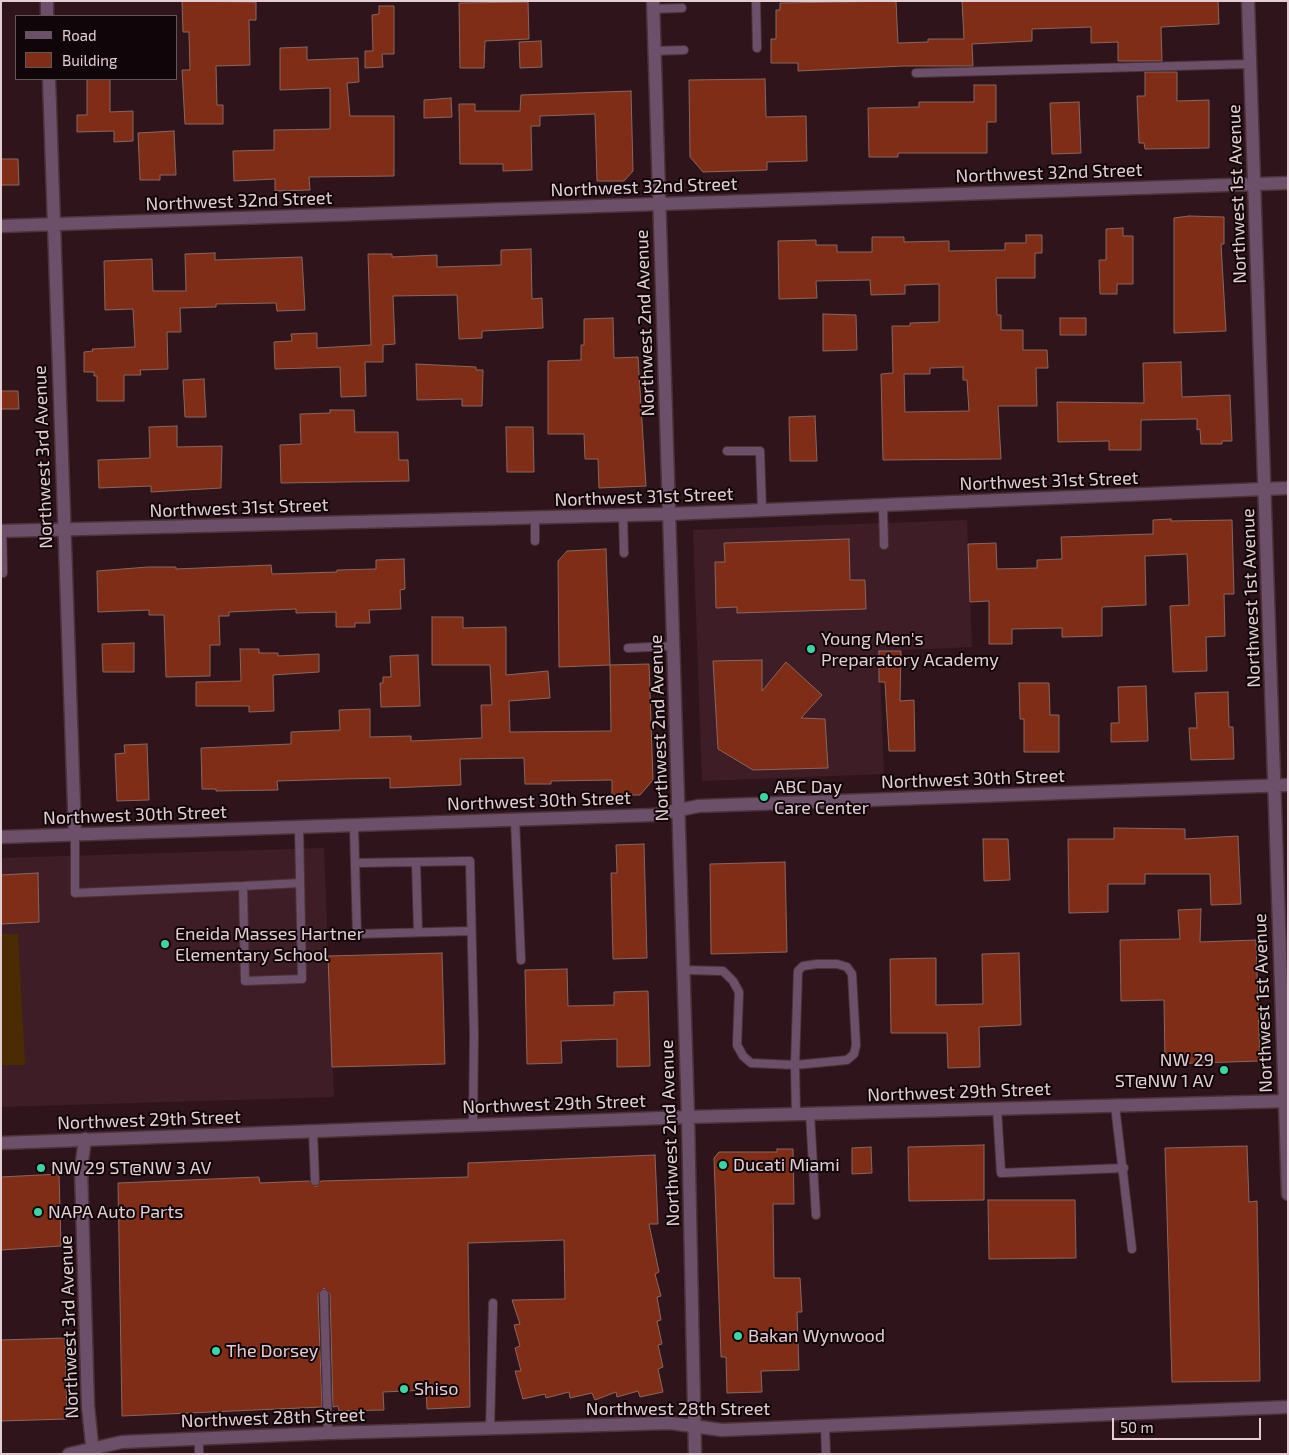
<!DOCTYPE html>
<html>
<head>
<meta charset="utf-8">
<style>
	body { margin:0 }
	#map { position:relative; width:1289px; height:1455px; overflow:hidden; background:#30141c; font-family:"Exo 2",sans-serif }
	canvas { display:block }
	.frame { position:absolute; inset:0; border:2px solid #e3ced3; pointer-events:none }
	.legend { position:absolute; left:15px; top:15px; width:162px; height:65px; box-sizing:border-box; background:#100508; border:1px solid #645559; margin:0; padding:6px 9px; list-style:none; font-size:15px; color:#e3ced3 }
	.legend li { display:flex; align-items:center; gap:10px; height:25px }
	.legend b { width:25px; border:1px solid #645559 }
	.scale { position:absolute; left:1112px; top:1418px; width:149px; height:22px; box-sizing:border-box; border:2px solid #e3ced3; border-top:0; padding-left:6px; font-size:15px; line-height:18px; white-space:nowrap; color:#e3ced3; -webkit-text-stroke:4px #100508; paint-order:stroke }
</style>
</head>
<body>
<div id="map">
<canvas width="1289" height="1455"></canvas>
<div class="frame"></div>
<ul class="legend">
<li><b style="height:6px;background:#6c5069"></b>Road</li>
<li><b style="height:14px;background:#7f2d17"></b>Building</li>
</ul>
<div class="scale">50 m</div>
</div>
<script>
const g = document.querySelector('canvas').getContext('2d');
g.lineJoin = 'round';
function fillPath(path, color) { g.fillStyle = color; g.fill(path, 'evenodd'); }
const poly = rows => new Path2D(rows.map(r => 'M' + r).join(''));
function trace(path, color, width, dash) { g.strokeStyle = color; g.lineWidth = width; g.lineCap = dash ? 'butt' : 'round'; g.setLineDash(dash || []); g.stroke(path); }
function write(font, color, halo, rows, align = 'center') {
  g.font = font + ' "Exo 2",sans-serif'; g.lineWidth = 4; g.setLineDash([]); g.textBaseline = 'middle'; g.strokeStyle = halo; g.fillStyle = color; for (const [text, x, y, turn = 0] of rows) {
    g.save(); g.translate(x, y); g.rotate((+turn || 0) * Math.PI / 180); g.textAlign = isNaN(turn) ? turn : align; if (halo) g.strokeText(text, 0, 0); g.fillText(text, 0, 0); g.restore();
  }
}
const built = poly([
	[967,520,972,647,879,651,884,774,702,781,693,530],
	[324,848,334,1097,1,1107,1,858]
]);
const green = poly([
	[1,934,18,934,25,1065,1,1065]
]);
const building = poly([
	[182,1,256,2,256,20,249,20,250,65,216,66,217,105,223,105,223,124,185,124,182,70,190,70,189,32,183,32,182,1],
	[896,1,898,43,928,42,928,39,964,39,962,1,1218,1,1219,24,1161,27,1162,61,1118,61,1118,42,1091,43,1091,27,1032,29,1032,41,972,44,973,66,904,66,798,71,798,63,771,63,771,39,776,39,776,10,780,10,780,3,896,1],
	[528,2,529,39,485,41,484,68,460,68,459,3,528,2],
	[379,6,394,6,394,54,382,54,383,67,365,68,365,51,373,51,372,15,379,14,379,6],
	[541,41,542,67,520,68,519,42,541,41],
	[307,47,307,60,358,58,359,82,347,83,350,116,394,116,394,176,309,177,310,190,275,191,275,179,234,181,233,151,274,150,274,130,330,129,330,88,280,90,280,48,307,47],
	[1145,72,1177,72,1177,101,1209,100,1209,148,1145,149,1144,143,1139,143,1137,96,1145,96,1145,72],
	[87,79,110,79,110,112,133,111,133,141,114,142,114,131,77,132,77,115,87,115,87,79],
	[765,79,766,117,806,116,807,161,767,162,767,170,703,172,690,157,689,80,765,79],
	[974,85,996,85,996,122,987,122,987,153,898,153,898,157,869,157,868,108,919,107,919,102,974,102,974,85],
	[631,91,633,171,624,181,597,181,595,114,540,116,540,126,531,126,532,170,503,171,503,164,460,164,459,104,475,104,475,111,520,111,521,95,631,91],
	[451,98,452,117,424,118,424,100,451,98],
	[1079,102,1081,153,1052,154,1050,103,1079,102],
	[174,131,176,175,160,175,160,180,140,180,138,133,174,131],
	[1,159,18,159,19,185,1,185,1,159],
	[1189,216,1224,217,1224,244,1221,244,1226,331,1174,333,1174,218,1189,216],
	[1123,228,1123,236,1133,236,1133,284,1117,284,1117,294,1100,294,1099,260,1106,260,1106,229,1123,228],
	[1026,235,1042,235,1042,253,1035,253,1035,278,996,278,997,315,1001,315,1001,330,1023,330,1023,350,1047,350,1048,368,1036,368,1037,406,998,406,1001,459,883,460,881,374,893,373,892,326,910,326,910,323,939,322,939,284,905,285,905,294,871,295,870,280,816,281,817,298,779,299,778,241,816,240,816,245,837,245,837,252,872,252,872,237,904,237,904,242,949,241,949,251,1005,250,1005,243,1026,243,1026,235],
	[963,367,963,380,967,380,969,411,905,412,904,374,930,374,930,368,963,367],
	[531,249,532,299,542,298,543,328,482,331,482,338,459,339,457,295,393,296,395,344,383,345,383,362,365,362,366,396,341,397,340,367,275,369,274,342,292,341,291,334,317,333,317,348,371,345,368,254,392,254,392,257,437,255,437,267,501,265,501,250,531,249],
	[215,253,215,260,302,257,305,310,277,311,276,303,216,304,216,307,180,308,181,332,167,332,168,369,140,370,141,375,124,375,124,401,97,401,97,376,94,376,94,372,84,372,84,352,93,351,92,349,135,347,133,309,105,310,104,261,152,259,153,291,186,291,185,254,215,253],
	[823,314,856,315,857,350,823,351,823,314],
	[613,318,614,358,638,357,646,486,599,488,598,459,585,459,584,434,548,434,548,361,581,360,581,345,584,345,584,319,613,318],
	[1060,318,1086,318,1086,335,1060,335,1060,318],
	[1181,362,1182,397,1230,395,1232,441,1222,441,1222,444,1201,444,1200,429,1197,430,1197,419,1192,419,1141,420,1141,450,1109,450,1109,441,1058,442,1057,402,1144,403,1143,363,1181,362],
	[416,364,476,367,476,370,483,370,482,406,462,406,462,399,417,400,416,364],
	[204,379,206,417,185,417,183,380,204,379],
	[1,391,18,391,19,409,1,409,1,391],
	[330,410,354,410,355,432,398,432,399,460,408,460,409,481,281,483,280,445,301,444,300,414,330,413,330,410],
	[815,416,817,461,790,461,789,417,815,416],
	[177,426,177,447,222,446,221,488,151,492,151,486,99,488,98,460,150,458,149,427,177,426],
	[506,427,533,427,534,472,507,472,506,427],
	[1171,519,1171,521,1232,520,1234,594,1224,594,1225,636,1206,637,1207,671,1173,672,1170,606,1189,605,1187,554,1145,556,1146,605,1102,607,1102,636,1062,637,1062,628,1012,629,1012,644,989,644,989,601,970,602,968,544,996,543,997,569,1037,568,1037,560,1062,559,1061,537,1153,534,1153,520,1171,519],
	[849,539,850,580,865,580,866,609,737,613,737,607,716,608,715,562,725,562,724,543,849,539],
	[606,549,610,665,559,667,558,561,567,551,606,549],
	[404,559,405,589,400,590,401,609,369,610,370,623,355,623,355,627,336,627,336,612,296,613,296,609,229,612,229,616,219,616,220,645,210,645,210,676,166,677,164,615,149,615,149,610,98,612,97,571,148,567,176,567,176,569,271,565,272,574,337,572,337,570,376,569,376,560,404,559],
	[432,617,463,617,463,628,506,627,506,675,548,671,550,698,509,701,510,732,611,731,610,665,649,664,653,780,640,795,612,795,612,780,551,781,551,784,525,784,524,758,460,759,461,785,390,788,390,778,341,779,277,781,278,790,216,791,216,789,202,789,201,748,291,744,291,732,340,730,339,710,370,709,370,737,411,736,411,741,482,738,481,705,492,705,490,665,432,665,432,617],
	[134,643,134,672,103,672,102,644,134,643],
	[240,649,259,649,259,653,278,653,278,656,319,654,319,672,273,675,274,711,249,712,249,706,196,706,196,682,241,681,240,649],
	[879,651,901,651,900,701,914,700,915,751,889,751,885,682,879,682,879,651],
	[418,655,420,706,381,707,380,683,383,683,383,677,391,677,390,656,418,655],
	[762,660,762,691,786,662,822,695,801,718,825,719,828,768,753,770,718,749,713,661,762,660],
	[1019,683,1049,683,1050,715,1059,715,1059,752,1024,752,1024,719,1020,719,1019,683],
	[1146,686,1148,741,1111,742,1111,723,1119,723,1118,687,1146,686],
	[1228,692,1229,727,1233,727,1234,759,1191,760,1189,728,1197,728,1195,693,1228,692],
	[147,744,149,800,117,801,115,754,125,753,124,745,147,744],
	[1114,828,1185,829,1185,839,1238,836,1241,904,1211,905,1210,874,1145,874,1145,884,1108,884,1108,912,1069,913,1068,839,1114,839,1114,828],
	[983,839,1008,839,1010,880,984,881,983,839],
	[644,844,647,958,613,959,611,873,617,873,616,845,644,844],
	[785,862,787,952,711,954,710,864,785,862],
	[38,873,39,922,1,924,1,875,38,873],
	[1201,909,1200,942,1256,940,1260,1061,1165,1064,1164,1000,1121,1001,1120,940,1180,939,1178,910,1201,909],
	[442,953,445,1064,332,1067,328,956,442,953],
	[1019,953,1021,1025,979,1027,980,1067,948,1068,947,1033,891,1033,890,959,936,958,936,1005,983,1004,982,954,1019,953],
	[567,969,568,1006,614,1005,614,992,648,991,650,1066,617,1067,617,1039,561,1041,562,1063,527,1064,525,970,567,969],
	[984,1145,984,1200,909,1201,908,1147,984,1145],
	[1247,1146,1249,1202,1257,1201,1260,1381,1172,1382,1165,1148,1247,1146],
	[871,1147,872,1173,852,1174,852,1148,871,1147],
	[777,1149,793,1149,794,1204,773,1204,774,1278,800,1278,802,1312,797,1312,799,1370,761,1371,762,1392,727,1393,726,1357,721,1357,714,1158,719,1152,777,1152,777,1149],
	[655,1155,658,1224,649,1224,659,1272,655,1274,661,1296,657,1297,661,1320,657,1321,662,1344,658,1345,663,1367,658,1369,663,1392,640,1397,638,1391,617,1397,616,1392,595,1400,592,1393,570,1398,569,1392,546,1398,545,1394,523,1399,515,1371,521,1371,515,1348,520,1346,514,1325,520,1324,512,1300,565,1299,564,1240,468,1243,470,1407,427,1409,426,1390,383,1392,384,1410,339,1411,338,1406,333,1407,330,1294,324,1288,318,1294,322,1407,122,1416,118,1183,259,1177,260,1183,309,1181,316,1187,321,1181,468,1177,468,1163,655,1155],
	[59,1174,61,1246,1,1250,1,1177,59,1174],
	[988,1200,1075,1200,1076,1258,989,1259,988,1200],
	[65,1338,67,1419,1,1421,1,1340,65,1338]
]);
const service = poly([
	[756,1,757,48],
	[653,9,682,8],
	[654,51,684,50],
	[916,73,1250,64],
	[727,451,760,451,762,510],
	[883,505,884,545],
	[623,515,624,553],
	[535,518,535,541],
	[2,531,3,573],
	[628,648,674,646],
	[515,820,521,960],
	[354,826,355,863,470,861,474,1035,473,1124],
	[75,835,75,893,243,886,245,981,302,979,299,827],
	[416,862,418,932],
	[355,863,357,934,471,931],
	[243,886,300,883],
	[817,964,837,964,847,967,852,974,856,1045,854,1054,847,1060,795,1065,798,971,803,966,817,964],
	[683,970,723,971,733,981,739,992,737,1045,743,1056,751,1063,795,1065,796,1114],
	[1115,1106,1132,1249],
	[997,1109,1001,1173,1124,1168],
	[810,1114,816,1215],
	[313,1131,315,1181],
	[324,1294,328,1433],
	[825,1426,826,1454],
	[490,1429,493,1303],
	[199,1439,199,1454]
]);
const minor = poly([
	[47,1,47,16],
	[1248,1,1288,1194],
	[49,79,75,835],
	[1,226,1288,183],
	[1,531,670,514,1288,488],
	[1,837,653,815,699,806,1288,785],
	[85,1139,81,1169,88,1406,93,1454],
	[69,1454,122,1442,328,1433,670,1423,722,1430,1288,1407]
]);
const tertiary = poly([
	[653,1,688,1117,695,1454],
	[1,1143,688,1117,1288,1101]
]);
const markers = [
	[811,649,5,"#3ad4a5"],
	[764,797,5,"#3ad4a5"],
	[165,944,5,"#3ad4a5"],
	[1224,1070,5,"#3ad4a5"],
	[723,1165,5,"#3ad4a5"],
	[41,1168,5,"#3ad4a5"],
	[38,1212,5,"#3ad4a5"],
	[738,1336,5,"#3ad4a5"],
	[216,1351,5,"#3ad4a5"],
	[404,1389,5,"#3ad4a5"]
];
const streetNames = [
	["Northwest 32nd Street",1049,173,-2],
	["Northwest 32nd Street",644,187,-2],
	["Northwest 1st Avenue",1237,194,-92],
	["Northwest 32nd Street",239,201,-2],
	["Northwest 2nd Avenue",645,323,-92],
	["Northwest 3rd Avenue",43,457,-92],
	["Northwest 31st Street",1049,481,-2],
	["Northwest 31st Street",644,497,-2],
	["Northwest 31st Street",239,508,-2],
	["Northwest 1st Avenue",1251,598,-92],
	["Northwest 2nd Avenue",659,728,-92],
	["Northwest 30th Street",973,779,-2],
	["Northwest 30th Street",539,801,-2],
	["Northwest 30th Street",135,815,-2],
	["Northwest 1st Avenue",1263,1003,-92],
	["Northwest 29th Street",959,1092,-2],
	["Northwest 29th Street",554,1104,-2],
	["Northwest 29th Street",149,1120,-2],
	["Northwest 2nd Avenue",670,1133,-92],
	["Northwest 3rd Avenue",69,1327,-92],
	["Northwest 28th Street",678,1409],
	["Northwest 28th Street",273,1418,-2]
];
const poiNames = [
	["Young Men's",821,639],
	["Preparatory Academy",821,660],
	["ABC Day",774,787],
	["Care Center",774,808],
	["Eneida Masses Hartner",175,934],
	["Elementary School",175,955],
	["NW 29",1214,1060,"right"],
	["ST@NW 1 AV",1214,1081,"right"],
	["Ducati Miami",733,1165],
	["NW 29 ST@NW 3 AV",51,1168],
	["NAPA Auto Parts",48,1212],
	["Bakan Wynwood",748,1336],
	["The Dorsey",226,1351],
	["Shiso",414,1389]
];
fillPath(built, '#3f1d27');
fillPath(green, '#4b2c02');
fillPath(building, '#7f2d17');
trace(building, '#89675e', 1);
trace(service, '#4d3239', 10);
trace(minor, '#4d3239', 15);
trace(tertiary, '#4d3239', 15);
trace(service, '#6c5069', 8);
trace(minor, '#6c5069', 12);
trace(tertiary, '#6c5069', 12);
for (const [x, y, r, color] of markers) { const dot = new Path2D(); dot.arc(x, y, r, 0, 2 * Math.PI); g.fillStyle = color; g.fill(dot); trace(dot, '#100508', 2); }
write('18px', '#e3ced3', '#100508', streetNames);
write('18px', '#e3ced3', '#100508', poiNames, 'left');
</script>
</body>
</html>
